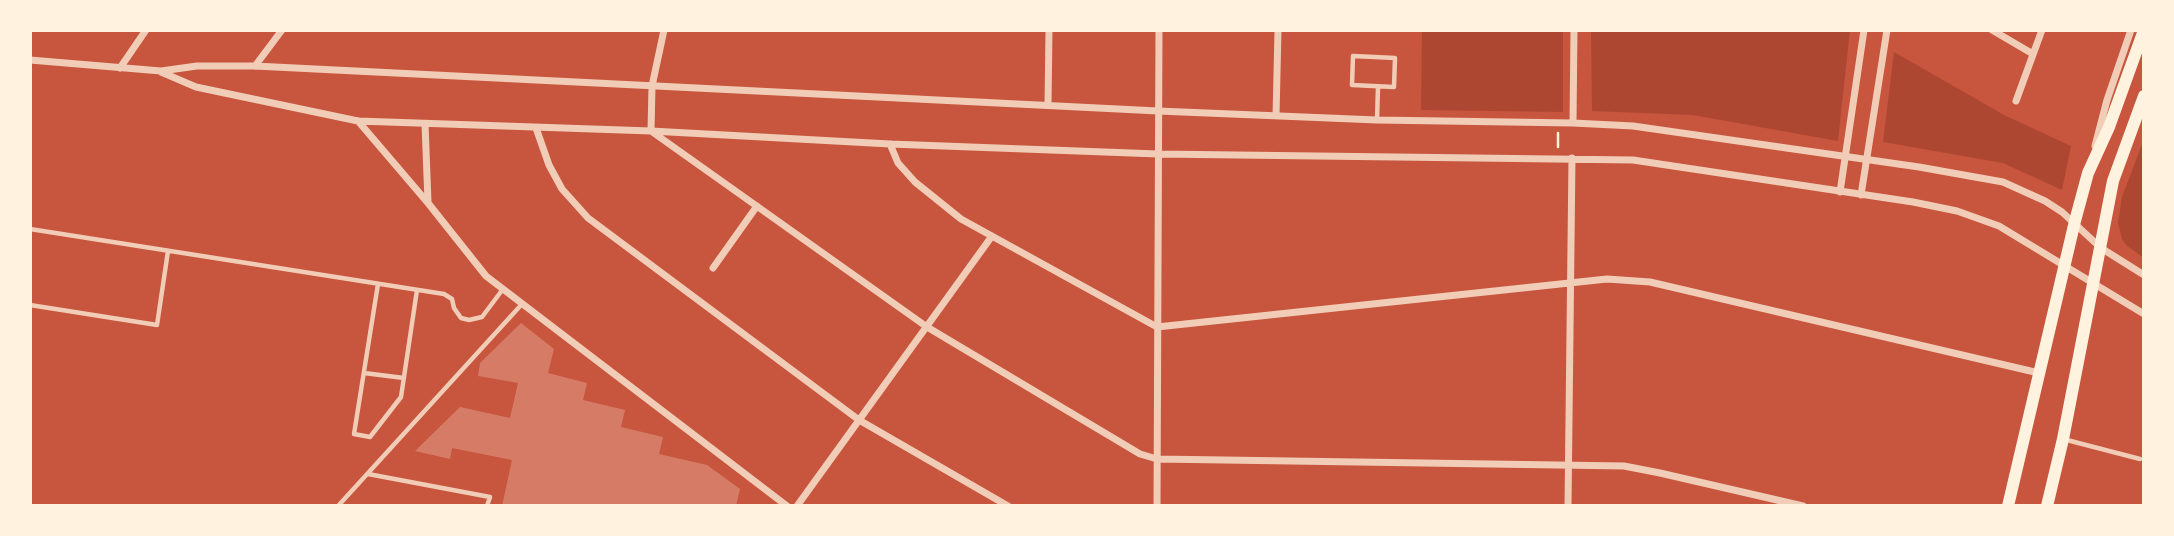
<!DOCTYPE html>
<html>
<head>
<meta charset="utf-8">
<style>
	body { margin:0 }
	#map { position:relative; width:2174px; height:536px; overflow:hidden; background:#c8553d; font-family:Roboto,sans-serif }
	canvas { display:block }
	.frame { position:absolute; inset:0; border:32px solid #fff3e0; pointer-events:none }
</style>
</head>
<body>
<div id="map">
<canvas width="2174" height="536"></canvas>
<div class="frame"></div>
</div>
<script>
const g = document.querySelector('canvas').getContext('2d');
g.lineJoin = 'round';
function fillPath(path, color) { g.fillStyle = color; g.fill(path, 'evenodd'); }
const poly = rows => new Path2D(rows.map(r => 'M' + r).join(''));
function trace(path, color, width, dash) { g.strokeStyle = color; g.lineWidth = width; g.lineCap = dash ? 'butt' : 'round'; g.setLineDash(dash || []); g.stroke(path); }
const green = poly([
	[1422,30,1563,30,1563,112,1421,110],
	[1591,30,1850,30,1838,141,1693,115,1592,111],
	[1894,52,2004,115,2071,146,2062,190,2003,163,1883,142],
	[2144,139,2144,258,2126,245,2122,239,2118,223,2122,197]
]);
const building = poly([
	[521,323,554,349,548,373,587,383,583,400,625,410,621,427,663,437,659,454,707,465,740,489,736,506,502,506,512,460,452,448,450,459,415,451,460,407,510,418,518,383,478,376,480,363]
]);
const path = poly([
	[1558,147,1558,133]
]);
const service = poly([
	[1353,56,1395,58,1394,87,1352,85,1353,56],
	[1377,120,1378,87],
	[30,229,444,294,452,299,454,308,461,318,469,320,482,317,503,289],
	[378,284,354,434,370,437,401,397,417,290],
	[30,305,157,325,168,251],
	[364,373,404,378],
	[2063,439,2140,459],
	[368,474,490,497,487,506],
	[338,506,522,304]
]);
const minor = poly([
	[664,30,652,86,651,131,927,327,1140,454,1157,459,1624,466,1660,473,1803,506],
	[1992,30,2033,54],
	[30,60,161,71,197,66,255,66,1158,111,1377,120,1573,123,1633,126,1919,167,2003,182,2045,201,2062,212,2101,248,2144,275],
	[255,66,282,30],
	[120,68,146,30],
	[161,72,196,87,358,121,651,131,890,144,1158,154,1633,160,1913,202,1957,211,1999,226,2144,314],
	[2016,101,2042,30],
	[1048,105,1049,30],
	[1276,116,1278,30],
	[358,121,428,203,486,276,787,506],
	[1573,123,1574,30],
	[425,124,428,202],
	[536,128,549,165,562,189,588,218,859,420,1008,506],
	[890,144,898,163,915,182,961,219,1157,327,1607,279,1650,282,2039,373],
	[2095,146,2107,100,2131,30],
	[1840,192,1864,30],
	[1861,195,1887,30],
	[713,268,757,206],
	[797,506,992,236],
	[1157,506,1159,30],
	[1568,506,1572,158]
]);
const secondary = poly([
	[2008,506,2075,221,2088,173,2109,127,2144,30],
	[2047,506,2063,439,2113,181,2144,96]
]);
fillPath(green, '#ae4732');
fillPath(building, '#d67c66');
trace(path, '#fff3e0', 2.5);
trace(service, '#f1ccb7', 4.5);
trace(minor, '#f1ccb7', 7);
trace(secondary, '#fff3e0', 12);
</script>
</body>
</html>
